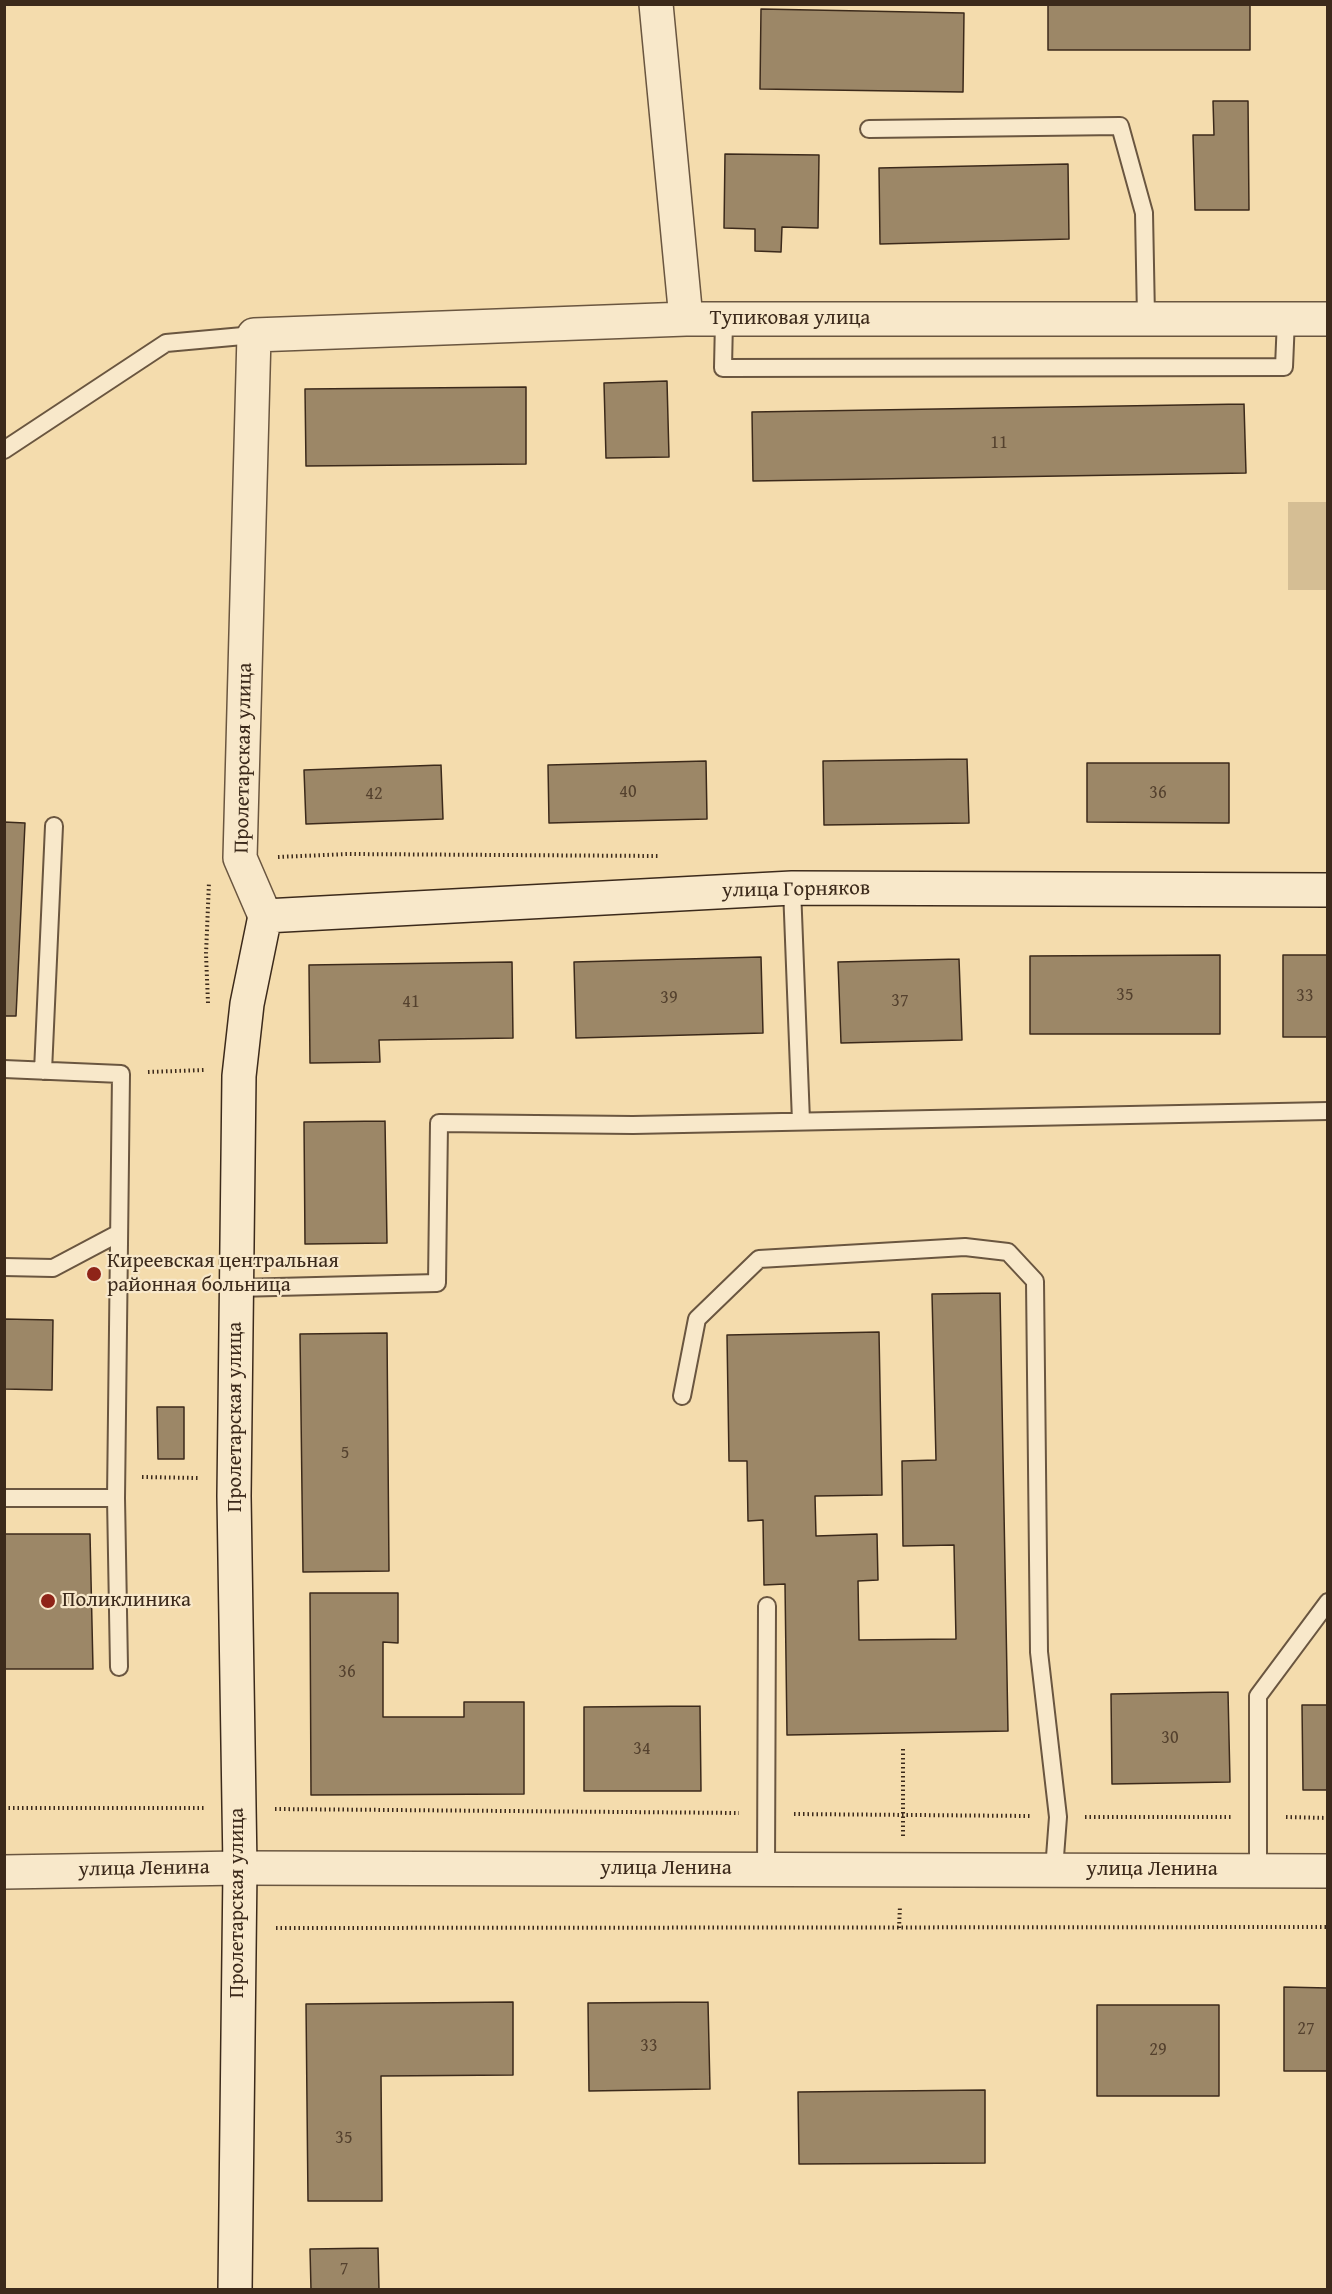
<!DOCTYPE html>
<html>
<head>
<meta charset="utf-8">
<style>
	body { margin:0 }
	#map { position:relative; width:1332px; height:2294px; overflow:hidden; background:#f4dcad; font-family:"Gentium Book Plus",serif }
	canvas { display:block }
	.frame { position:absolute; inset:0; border:6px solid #3c2a1b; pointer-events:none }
</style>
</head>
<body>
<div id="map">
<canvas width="1332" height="2294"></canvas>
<div class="frame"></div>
</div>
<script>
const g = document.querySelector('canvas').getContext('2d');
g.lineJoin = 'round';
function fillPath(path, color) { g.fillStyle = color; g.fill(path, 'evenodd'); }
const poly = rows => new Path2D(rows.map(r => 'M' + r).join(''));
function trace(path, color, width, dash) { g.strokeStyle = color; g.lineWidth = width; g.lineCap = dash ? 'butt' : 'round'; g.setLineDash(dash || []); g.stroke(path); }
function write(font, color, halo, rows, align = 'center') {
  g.font = font + ' "Gentium Book Plus",serif'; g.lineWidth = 4.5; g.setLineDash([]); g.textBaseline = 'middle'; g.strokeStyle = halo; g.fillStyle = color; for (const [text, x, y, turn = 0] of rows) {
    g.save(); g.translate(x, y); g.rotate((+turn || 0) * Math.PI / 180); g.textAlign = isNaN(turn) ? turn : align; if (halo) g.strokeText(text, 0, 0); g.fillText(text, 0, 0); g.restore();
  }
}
const green = poly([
	[1288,502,1327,502,1327,590,1288,590]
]);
const building = poly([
	[1048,4,1250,4,1250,50,1048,50,1048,4],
	[761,9,964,13,963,92,760,89,761,9],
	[1213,101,1248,101,1249,210,1195,210,1193,135,1214,135,1213,101],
	[725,154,819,155,818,228,782,227,781,252,755,251,755,229,724,228,725,154],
	[1068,164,1069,239,880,244,879,168,1068,164],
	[667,381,669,457,606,458,604,383,667,381],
	[526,387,526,464,306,466,305,389,526,387],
	[1244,404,1246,473,753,481,752,412,1244,404],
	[967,759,969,823,824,825,823,761,967,759],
	[706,761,707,819,549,823,548,765,706,761],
	[1087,763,1229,763,1229,823,1087,822,1087,763],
	[441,765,443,819,306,824,304,770,441,765],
	[4,822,25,823,16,1016,4,1016,4,822],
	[1220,955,1220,1034,1030,1034,1030,956,1220,955],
	[1283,955,1328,955,1328,1037,1283,1037,1283,955],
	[761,957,763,1033,576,1038,574,962,761,957],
	[959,959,962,1040,841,1043,838,962,959,959],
	[512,962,513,1038,379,1040,380,1062,310,1063,309,965,512,962],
	[385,1121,387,1243,305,1244,304,1122,385,1121],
	[1000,1293,1008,1731,787,1735,785,1584,764,1585,763,1520,748,1521,747,1461,729,1461,727,1335,879,1332,882,1495,815,1496,816,1536,877,1534,878,1580,858,1581,859,1640,956,1639,954,1545,903,1546,902,1461,936,1460,932,1294,1000,1293],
	[4,1319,53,1320,52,1390,4,1389,4,1319],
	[387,1333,389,1571,303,1572,300,1334,387,1333],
	[157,1407,184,1407,184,1459,158,1459,157,1407],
	[4,1534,90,1534,93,1669,4,1669,4,1534],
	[310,1593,398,1593,398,1643,383,1642,383,1717,464,1717,464,1702,524,1702,524,1794,311,1795,310,1593],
	[1228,1692,1230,1782,1112,1784,1111,1694,1228,1692],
	[1302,1705,1328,1705,1328,1790,1303,1790,1302,1705],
	[700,1706,701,1791,584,1791,584,1707,700,1706],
	[1284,1987,1328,1988,1328,2071,1284,2071,1284,1987],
	[513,2002,513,2075,381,2076,382,2201,308,2201,306,2004,513,2002],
	[708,2002,710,2089,589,2091,588,2003,708,2002],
	[1097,2005,1219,2005,1219,2096,1097,2096,1097,2005],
	[985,2090,985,2163,799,2164,798,2092,985,2090],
	[378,2248,379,2290,311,2290,310,2249,378,2248]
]);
const path = poly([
	[278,857,348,854,658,856],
	[208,1003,206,954,209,882],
	[148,1072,204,1070],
	[142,1477,198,1478],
	[903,1749,903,1836],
	[4,1808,205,1808],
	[275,1809,739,1813],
	[794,1814,1030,1816],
	[1085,1817,1231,1817],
	[1286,1817,1328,1818],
	[276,1928,1328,1927],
	[899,1928,900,1906]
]);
const lane = poly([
	[869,129,1120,126,1144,213,1146,317],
	[724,320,723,368,1284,367,1286,319],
	[4,450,166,343,254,335],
	[792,888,801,1121],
	[4,1069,121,1074,116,1498,119,1667],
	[43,1071,54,826],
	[4,1267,53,1268,119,1233],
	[236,1288,437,1283,439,1123,633,1125,1328,1111],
	[682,1396,697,1319,759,1259,965,1247,1008,1252,1035,1281,1039,1652,1058,1817,1054,1870],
	[4,1498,116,1498],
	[766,1870,767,1606],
	[1258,1871,1258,1696,1328,1602]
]);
const street = poly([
	[656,4,686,319],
	[265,916,240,858,254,335,686,319,1328,319],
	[4,1872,240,1868,1328,1871]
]);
const secondary = poly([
	[235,2290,240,1868,234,1496,239,1076,247,1004,265,916,792,888,1328,890]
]);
const markers = [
	[94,1274,8,"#8f2418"],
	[48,1601,8,"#8f2418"]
];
const numberNames = [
	["11",999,443],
	["40",628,792],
	["36",1158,793],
	["42",374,794],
	["35",1125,995],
	["33",1305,996],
	["39",669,998],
	["37",900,1001],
	["41",411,1002],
	["5",345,1453],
	["36",347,1672],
	["30",1170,1738],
	["34",642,1749],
	["27",1306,2029],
	["33",649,2046],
	["29",1158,2050],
	["35",344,2138],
	["7",344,2269]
];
const streetNames = [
	["Тупиковая улица",790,319],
	["Пролетарская улица",244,758,-89],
	["улица Горняков",796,890,-1],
	["Пролетарская улица",236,1417,-90],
	["улица Ленина",144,1869,-1],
	["улица Ленина",666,1869],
	["улица Ленина",1152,1870],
	["Пролетарская улица",238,1903,-90]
];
const poiNames = [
	["Киреевская центральная",107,1262],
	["районная больница",107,1286],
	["Поликлиника",62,1601]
];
fillPath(green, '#d5be94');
fillPath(building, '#9c8767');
trace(building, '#3c2a1b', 1.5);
trace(lane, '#6a5640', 20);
trace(street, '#6a5640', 36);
trace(secondary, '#3c2a1b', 36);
trace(path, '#3c2a1b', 4, [1.5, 3]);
trace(lane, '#f8e8ca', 16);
trace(street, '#f8e8ca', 33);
trace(secondary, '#f8e8ca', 33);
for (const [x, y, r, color] of markers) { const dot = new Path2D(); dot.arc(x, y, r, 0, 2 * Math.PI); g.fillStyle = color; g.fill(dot); trace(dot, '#f8e8ca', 2); }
write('18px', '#54412e', null, numberNames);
write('21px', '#3c2a1b', '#f8e8ca', streetNames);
write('21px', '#3c2a1b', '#f8e8ca', poiNames, 'left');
</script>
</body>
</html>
